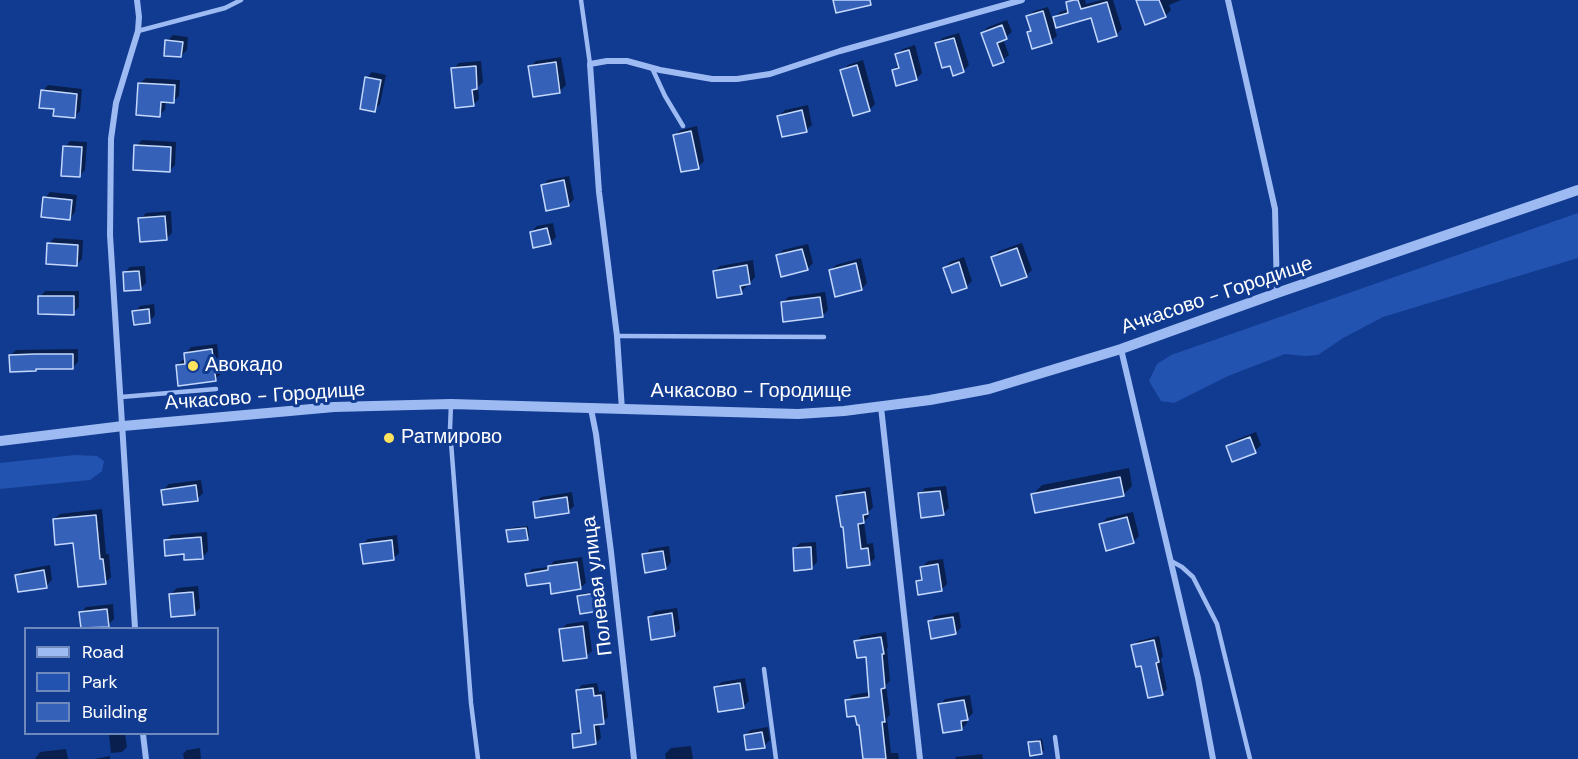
<!DOCTYPE html>
<html>
<head>
<meta charset="utf-8">
<style>
	body { margin:0 }
	#map { position:relative; width:1578px; height:759px; overflow:hidden; background:#113b91; font-family:"DM Sans",sans-serif }
	canvas { display:block }
	.legend { position:absolute; left:24px; top:627px; width:195px; height:108px; box-sizing:border-box; background:#113b91; border:2px solid #7089bd; margin:0; padding:8px 10px; list-style:none; font-size:18px; color:#fff }
	.legend li { display:flex; align-items:center; gap:12px; height:30px }
	.legend b { width:30px; border:2px solid #7089bd }
</style>
</head>
<body>
<div id="map">
<canvas width="1578" height="759"></canvas>
<ul class="legend">
<li><b style="height:8px;background:#9dbaf2"></b>Road</li>
<li><b style="height:16px;background:#2353b0"></b>Park</li>
<li><b style="height:16px;background:#3562b8"></b>Building</li>
</ul>
</div>
<script>
const g = document.querySelector('canvas').getContext('2d');
g.lineJoin = 'round';
function fillPath(path, color) { g.fillStyle = color; g.fill(path, 'evenodd'); }
const poly = rows => new Path2D(rows.map(r => 'M' + r).join(''));
function trace(path, color, width, dash) { g.strokeStyle = color; g.lineWidth = width; g.lineCap = dash ? 'butt' : 'round'; g.setLineDash(dash || []); g.stroke(path); }
function write(font, color, halo, rows, align = 'center') {
  g.font = font + ' "DM Sans",sans-serif'; g.lineWidth = 6; g.setLineDash([]); g.textBaseline = 'middle'; g.strokeStyle = halo; g.fillStyle = color; for (const [text, x, y, turn = 0] of rows) {
    g.save(); g.translate(x, y); g.rotate((+turn || 0) * Math.PI / 180); g.textAlign = isNaN(turn) ? turn : align; if (halo) g.strokeText(text, 0, 0); g.fillText(text, 0, 0); g.restore();
  }
}
const green = poly([
	[1578,213,1578,258,1383,317,1343,338,1318,355,1305,356,1285,354,1228,376,1174,403,1161,401,1149,381,1157,364,1171,355],
	[75,455,97,456,104,461,102,471,90,480,0,489,0,463]
]);
const shadow = poly([
	[1070,0,1085,0,1086,4,1101,0,1113,0,1122,29,1116,35,1092,16,1054,26,1057,36,1051,41,1028,32,1032,29,1028,17,1034,11,1048,7,1052,18,1054,18,1060,12,1069,9,1067,3],
	[1137,0,1181,0,1169,5,1171,10,1165,16],
	[1007,20,1012,32,1003,39,1009,55,1003,60,982,33,988,27],
	[959,33,969,65,963,71,951,64,937,44,942,38],
	[173,35,188,37,187,50,181,56,167,41],
	[915,45,922,73,916,79,893,70,899,64,897,54,903,49],
	[561,57,566,85,560,91,534,95,530,67,536,61],
	[863,60,875,104,869,110,842,71,848,65],
	[481,61,483,82,478,87,479,99,473,105,453,69,459,63],
	[372,72,386,75,380,104,374,110,367,78],
	[146,78,180,80,179,96,173,101,166,101,165,110,159,115,140,83],
	[48,85,82,89,80,111,74,117,56,108,43,91],
	[808,105,812,125,806,130,779,116,785,110],
	[697,126,704,161,698,167,675,135,681,130],
	[142,140,176,142,175,165,169,171,136,146],
	[70,141,87,142,85,170,79,176,65,147],
	[569,176,574,199,568,205,543,185,548,180],
	[50,192,77,195,75,212,70,218,45,198],
	[171,211,172,233,166,239,140,219,146,213],
	[553,223,556,237,550,243,531,232,537,226],
	[54,238,83,240,82,259,76,265,49,244],
	[1022,243,1032,270,1026,276,993,257,999,251],
	[808,244,813,263,807,269,778,256,783,250],
	[964,257,972,281,967,286,953,291,945,268,950,262],
	[861,258,867,283,862,289,830,270,836,265],
	[753,260,755,277,750,283,746,283,747,286,741,292,714,271,720,266],
	[145,266,146,283,140,289,124,273,130,267],
	[45,291,79,291,79,307,73,313,40,297],
	[825,292,828,310,822,316,783,302,788,297],
	[154,304,155,315,150,321,134,312,140,306],
	[217,344,221,374,215,379,177,365,183,360,186,359,186,353,191,347],
	[78,349,78,362,72,368,37,368,11,355,16,350],
	[1256,432,1261,445,1255,451,1228,447,1233,441],
	[1129,468,1132,486,1123,495,1033,494,1042,485],
	[201,480,203,493,197,499,163,490,169,484],
	[946,486,949,508,943,514,920,494,925,488],
	[870,487,873,507,869,512,869,516,864,522,867,544,873,543,875,558,869,564,844,525,838,497,844,491],
	[572,492,574,506,568,512,535,503,541,497],
	[102,509,106,554,109,554,111,577,105,583,74,542,54,519,60,514],
	[1133,512,1139,536,1133,542,1101,524,1107,518],
	[528,526,529,536,527,538,508,531,510,528],
	[207,532,208,551,203,557,185,553,165,541,171,535],
	[397,535,399,553,393,559,362,544,368,539],
	[816,542,817,562,811,568,794,549,800,543],
	[669,546,671,562,666,568,644,555,650,549],
	[582,557,586,583,580,588,527,575,532,569,549,567,554,561],
	[943,559,947,584,941,590,918,582,923,576,922,567,928,561],
	[50,565,52,580,46,586,17,575,23,570],
	[198,586,200,608,194,614,171,594,177,588],
	[599,591,601,607,599,609,581,612,579,596,581,594],
	[113,604,114,619,108,625,82,628,81,613,86,607],
	[677,608,680,629,674,635,649,617,655,611],
	[959,612,961,627,956,633,930,621,935,616],
	[588,621,592,651,586,656,561,629,567,624],
	[886,632,888,647,887,649,890,681,886,685,890,715,887,718,891,753,898,753,899,759,865,759,861,723,857,714,847,700,852,695,870,692,867,655,856,642,861,636],
	[1159,636,1163,656,1161,659,1167,689,1162,693,1142,664,1133,646,1138,641],
	[745,678,749,701,743,707,716,687,722,682],
	[597,683,599,692,605,691,608,717,603,722,599,723,601,738,596,743,573,735,578,730,582,730,577,690,582,685],
	[970,695,973,713,967,719,967,723,962,729,940,705,945,699],
	[768,727,770,740,764,746,745,735,751,730],
	[109,734,125,734,127,747,122,752,111,753],
	[1042,739,1044,750,1041,753,1030,743,1032,741],
	[691,746,693,759,666,759,665,754,671,748],
	[200,748,201,759,184,759,183,754,187,750],
	[66,749,68,759,35,759,40,752],
	[982,754,983,759,955,759,956,757],
	[110,756,110,759,95,759]
]);
const building = poly([
	[833,0,870,0,871,5,836,13,833,0],
	[1074,0,1078,0,1081,9,1107,2,1117,36,1098,42,1091,18,1056,28,1053,17,1068,13,1066,2,1074,0],
	[1136,0,1159,0,1166,17,1145,25,1136,0],
	[1043,11,1052,43,1032,49,1027,32,1031,31,1026,16,1043,11],
	[1002,25,1007,39,997,43,1004,62,993,66,981,33,1002,25],
	[954,38,964,72,953,76,950,66,942,68,935,43,954,38],
	[165,40,183,42,181,57,164,56,165,40],
	[909,50,917,80,896,86,892,70,899,68,895,54,909,50],
	[556,62,560,93,533,97,528,66,556,62],
	[857,65,870,111,853,116,840,70,857,65],
	[476,66,477,89,472,90,474,106,455,108,451,68,476,66],
	[365,77,381,80,375,112,360,109,365,77],
	[138,83,175,85,174,103,161,102,160,117,136,115,138,83],
	[41,90,77,94,75,118,53,116,54,109,39,108,41,90],
	[802,110,807,132,782,137,777,116,802,110],
	[691,131,699,169,681,172,673,135,691,131],
	[134,145,171,147,170,172,133,170,134,145],
	[63,146,82,147,80,177,61,176,63,146],
	[564,180,569,206,546,211,541,185,564,180],
	[43,197,72,200,70,220,41,217,43,197],
	[165,216,167,240,140,242,138,218,165,216],
	[547,228,551,244,533,248,530,232,547,228],
	[47,243,78,245,77,266,46,264,47,243],
	[1017,248,1027,277,1001,286,991,257,1017,248],
	[802,249,808,270,781,277,776,255,802,249],
	[959,262,967,288,952,293,943,268,959,262],
	[856,263,862,290,835,297,829,270,856,263],
	[747,265,750,284,740,286,742,294,717,298,713,271,747,265],
	[139,271,141,290,124,291,123,272,139,271],
	[38,296,74,296,74,315,38,314,38,296],
	[820,297,823,317,783,322,781,302,820,297],
	[149,309,150,323,134,325,132,311,149,309],
	[212,349,216,381,178,386,176,365,185,364,184,353,212,349],
	[35,354,73,354,73,369,36,369,36,371,10,372,9,355,35,354],
	[1250,437,1256,453,1232,462,1226,446,1250,437],
	[1120,477,1124,496,1035,513,1031,494,1120,477],
	[196,485,198,501,163,505,161,490,196,485],
	[940,491,944,515,921,518,918,493,940,491],
	[865,492,868,514,863,515,864,523,858,524,861,549,868,548,870,565,847,568,843,527,841,527,836,496,865,492],
	[567,497,569,513,535,518,533,502,567,497],
	[96,515,100,559,103,559,106,584,78,587,73,543,55,545,53,519,96,515],
	[1127,517,1134,543,1106,551,1099,524,1127,517],
	[526,528,528,540,508,542,506,530,526,528],
	[201,537,203,559,184,560,184,554,165,556,164,540,201,537],
	[392,540,394,560,363,564,360,544,392,540],
	[811,547,812,569,794,571,793,548,811,547],
	[663,551,666,569,645,573,642,554,663,551],
	[577,562,581,589,551,594,550,583,527,586,525,574,548,570,548,566,577,562],
	[938,564,942,591,918,595,916,581,922,580,920,567,938,564],
	[44,570,47,588,18,592,15,575,44,570],
	[193,592,195,615,171,617,169,594,193,592],
	[596,593,599,611,580,614,577,596,596,593],
	[107,609,109,627,81,628,79,612,107,609],
	[672,613,675,636,651,640,648,617,672,613],
	[953,617,956,634,931,639,928,621,953,617],
	[583,626,587,658,563,661,559,629,583,626],
	[881,637,884,654,882,654,885,688,881,689,885,722,882,722,886,759,863,759,859,725,857,725,855,716,847,717,845,700,869,697,866,657,857,658,854,641,881,637],
	[1154,640,1159,662,1156,663,1163,695,1148,698,1141,666,1136,667,1131,645,1154,640],
	[740,683,744,708,718,712,714,687,740,683],
	[593,688,594,696,601,695,604,724,594,725,596,744,573,748,572,734,581,733,576,690,593,688],
	[964,700,968,720,961,721,962,730,943,733,938,704,964,700],
	[762,732,765,748,746,750,744,735,762,732],
	[1040,741,1042,754,1030,756,1028,742,1040,741]
]);
const service = poly([
	[581,0,590,64],
	[138,31,225,8,241,0],
	[652,68,665,96,683,126],
	[617,336,824,337],
	[121,397,216,389],
	[451,404,450,429,471,703,478,759],
	[1171,561,1182,567,1193,577,1217,624,1250,759],
	[764,669,776,759],
	[1055,737,1058,759]
]);
const minor = poly([
	[1228,0,1275,209,1277,293],
	[1121,349,1198,678,1213,759],
	[881,407,920,759],
	[591,409,596,434,611,552,634,759],
	[622,410,617,336,599,192,590,64,607,61,627,61,660,70,712,79,737,79,770,74,840,51,1022,0],
	[135,628,110,235,111,139,116,103,138,31,139,17,137,0],
	[143,734,146,759]
]);
const tertiary = poly([
	[0,441,123,426,334,407,451,404,798,414,844,411,930,400,989,389,1121,349,1277,293,1578,190]
]);
const markers = [
	[193,366,6,"#ffe25e"],
	[389,438,6,"#ffe25e"]
];
const streetNames = [
	["Ачкасово - Городище",1217,296,-19],
	["Ачкасово - Городище",751,392],
	["Ачкасово - Городище",265,397,-4],
	["Полевая улица",598,586,-97]
];
const poiNames = [
	["Авокадо",205,366],
	["Ратмирово",401,438]
];
fillPath(green, '#2353b0');
fillPath(shadow, '#0007');
fillPath(building, '#3562b8');
trace(building, '#c4d8fd', 1.5);
trace(service, '#9dbaf2', 4.5);
trace(minor, '#9dbaf2', 6);
trace(tertiary, '#9dbaf2', 10);
for (const [x, y, r, color] of markers) { const dot = new Path2D(); dot.arc(x, y, r, 0, 2 * Math.PI); g.fillStyle = color; g.fill(dot); trace(dot, '#113b91', 2); }
write('20px', '#fff', '#113b91', streetNames);
write('20px', '#fff', '#113b91', poiNames, 'left');
</script>
</body>
</html>
